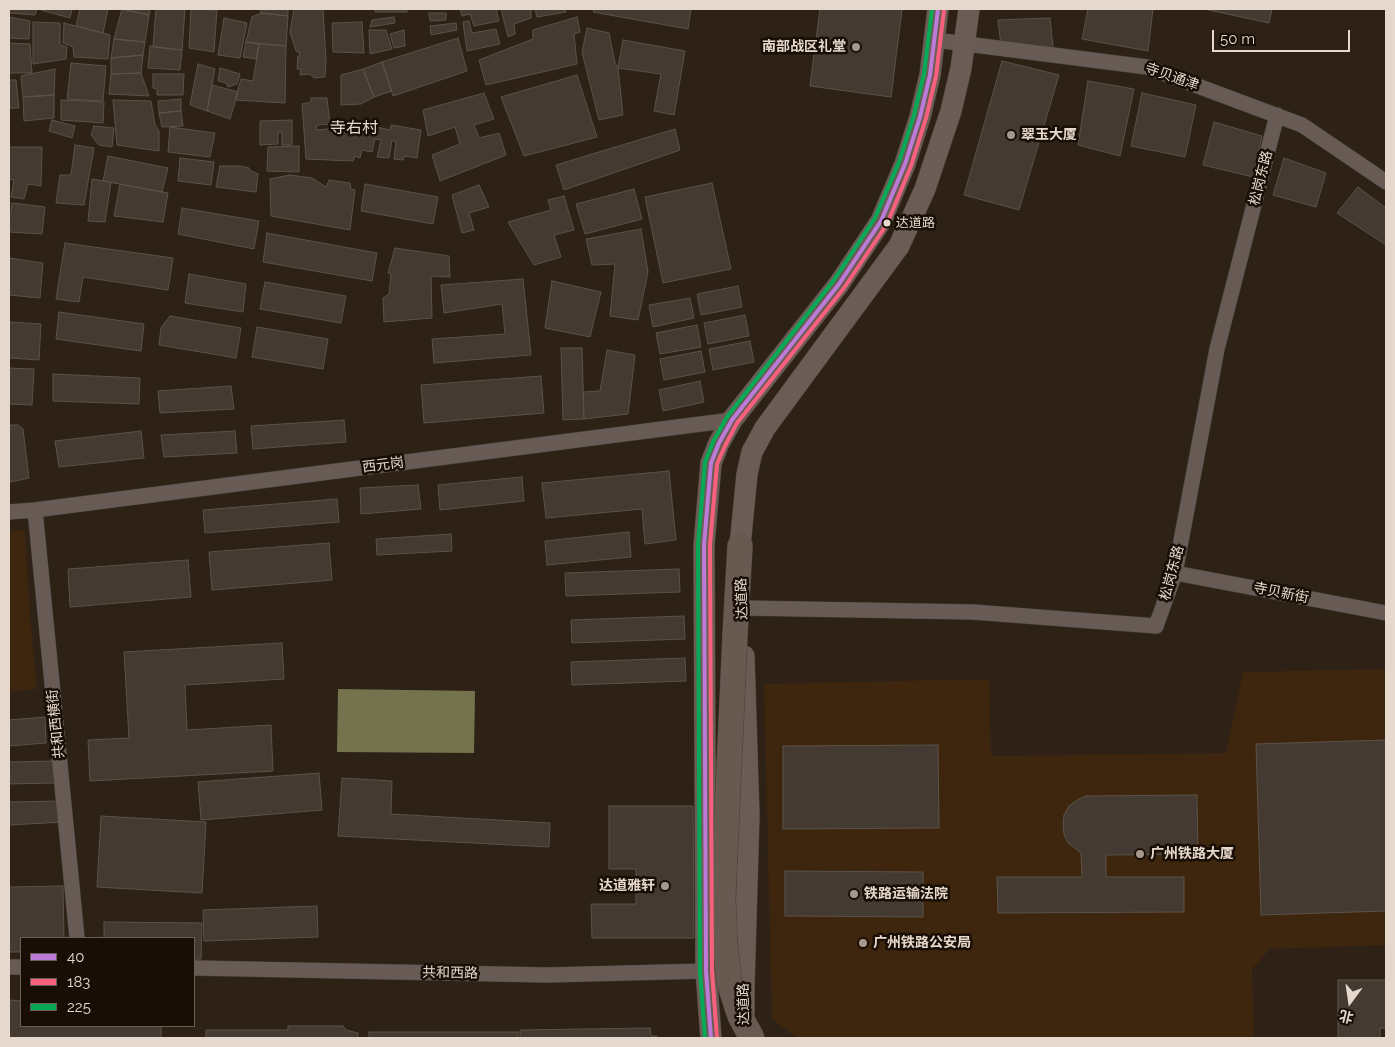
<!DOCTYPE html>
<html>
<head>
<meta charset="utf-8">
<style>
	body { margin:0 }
	#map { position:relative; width:1395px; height:1047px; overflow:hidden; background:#2e2217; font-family:Raleway,"Noto Sans SC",sans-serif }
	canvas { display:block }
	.frame { position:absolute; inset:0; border:10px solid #e6d8cc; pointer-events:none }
	.legend { position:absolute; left:20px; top:937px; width:175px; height:90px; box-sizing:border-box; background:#180e06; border:1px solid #6a5f55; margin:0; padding:6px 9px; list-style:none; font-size:15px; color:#e6d8cc }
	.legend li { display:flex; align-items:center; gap:10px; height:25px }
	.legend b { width:25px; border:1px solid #6a5f55 }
	.north { position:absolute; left:1325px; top:977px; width:50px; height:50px; -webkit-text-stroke:4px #180e06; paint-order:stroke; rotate:194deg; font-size:14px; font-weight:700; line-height:20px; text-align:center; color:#e6d8cc }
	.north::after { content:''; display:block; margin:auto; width:18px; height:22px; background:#e6d8cc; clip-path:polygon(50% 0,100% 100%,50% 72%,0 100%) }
	.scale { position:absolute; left:1212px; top:30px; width:138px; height:22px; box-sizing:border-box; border:2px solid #e6d8cc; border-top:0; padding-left:6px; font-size:15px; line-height:18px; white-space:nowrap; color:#e6d8cc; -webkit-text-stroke:4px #180e06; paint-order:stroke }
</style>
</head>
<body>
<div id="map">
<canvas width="1395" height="1047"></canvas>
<div class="frame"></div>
<ul class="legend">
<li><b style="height:6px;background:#bd7bd9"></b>40</li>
<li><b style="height:6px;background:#f8607d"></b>183</li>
<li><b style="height:6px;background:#06aa56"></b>225</li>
</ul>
<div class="north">北</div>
<div class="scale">50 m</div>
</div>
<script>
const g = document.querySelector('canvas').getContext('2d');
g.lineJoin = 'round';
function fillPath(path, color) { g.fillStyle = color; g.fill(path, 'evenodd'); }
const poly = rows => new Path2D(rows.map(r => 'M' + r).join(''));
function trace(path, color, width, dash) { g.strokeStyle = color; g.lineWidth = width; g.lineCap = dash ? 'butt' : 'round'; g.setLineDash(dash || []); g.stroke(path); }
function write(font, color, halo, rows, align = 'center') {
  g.font = font + ' Raleway,"Noto Sans SC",sans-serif'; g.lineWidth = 5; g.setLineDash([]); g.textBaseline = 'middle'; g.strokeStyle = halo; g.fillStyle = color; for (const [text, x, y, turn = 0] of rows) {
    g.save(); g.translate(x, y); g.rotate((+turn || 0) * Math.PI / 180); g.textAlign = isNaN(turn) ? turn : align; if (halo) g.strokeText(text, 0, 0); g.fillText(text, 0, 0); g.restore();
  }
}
const built = poly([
	[25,530,30,616,37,689,9,692,9,531],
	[1386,669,1386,945,1270,949,1252,969,1254,1038,797,1038,772,1019,764,684,989,679,991,756,1226,753,1243,672]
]);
const water = poly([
	[338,689,475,691,474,753,337,752]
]);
const building = poly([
	[9,9,37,9,35,15,9,13,9,9],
	[42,9,72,9,70,18,41,10,42,9],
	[80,9,108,9,103,33,76,26,80,9],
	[122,9,149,15,145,42,114,39,122,9],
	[122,9,150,9,149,15,122,9],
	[156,9,185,9,182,50,153,47,156,9],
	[191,9,217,10,214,52,189,48,191,9],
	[261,9,288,9,288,16,261,13,261,9],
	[294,9,323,9,326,59,325,77,314,78,310,74,300,75,301,69,297,69,298,56,300,56,299,52,296,51,290,32,294,9],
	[375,9,407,9,407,12,375,12,375,9],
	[460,9,496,9,499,21,474,26,470,14,462,16,460,9],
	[501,9,535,9,531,10,531,18,514,24,515,34,508,37,501,9],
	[535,9,565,9,566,12,537,17,535,9],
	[594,9,691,9,688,29,593,12,594,9],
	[820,9,902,9,891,97,810,86,820,9],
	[1088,9,1153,9,1148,51,1082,39,1088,9],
	[1204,9,1272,9,1269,23,1204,9],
	[261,13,288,16,286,46,246,42,252,17,261,13],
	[429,13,446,13,446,20,430,21,429,13],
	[9,17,30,21,29,39,9,38,9,17],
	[394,17,395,23,370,27,372,20,394,17],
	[577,17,580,32,574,34,577,64,486,85,479,60,533,39,533,30,577,17],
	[224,18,247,23,240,58,218,55,224,18],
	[1050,18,1053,48,1001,45,998,20,1050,18],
	[469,21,472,33,496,29,500,44,467,51,463,22,469,21],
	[33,22,60,23,60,45,67,47,66,59,33,64,33,22],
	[362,22,364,53,333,52,332,23,362,22],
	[64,23,110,35,108,59,74,57,73,47,63,43,64,23],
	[456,23,457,30,431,35,430,26,456,23],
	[587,28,609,33,615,63,618,68,623,115,599,120,582,52,587,28],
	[369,30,386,30,392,49,370,54,369,30],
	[404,30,405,46,394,48,390,34,404,30],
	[458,38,467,71,393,96,382,62,458,38],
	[114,39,145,42,143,55,111,58,114,39],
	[623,40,685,51,674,115,654,111,661,74,618,68,623,40],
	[246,42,259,44,256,59,243,57,246,42],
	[9,43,30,44,32,73,9,73,9,43],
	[259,44,286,46,285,103,235,100,241,79,253,81,259,44],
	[150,46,182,50,180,70,148,68,150,46],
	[143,55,141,73,111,74,111,58,143,55],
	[1002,61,1059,75,1019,210,964,195,1002,61],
	[382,62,392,91,374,97,363,69,382,62],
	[71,63,106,66,103,101,67,99,71,63],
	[198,64,215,69,207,111,190,105,198,64],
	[220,68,240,74,237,84,228,87,226,83,218,81,220,68],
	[55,69,54,95,23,97,21,76,55,69],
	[363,69,374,97,361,104,341,105,341,75,363,69],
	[141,73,149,96,109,94,111,74,141,73],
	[153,74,184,74,183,95,157,95,157,89,153,88,153,74],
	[577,75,597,137,524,156,501,97,577,75],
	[9,80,16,80,19,108,9,108,9,80],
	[1088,81,1134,89,1120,156,1078,145,1088,81],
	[212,85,238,92,230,119,207,111,212,85],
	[484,93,494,119,474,125,479,138,499,133,506,155,440,181,432,155,460,144,455,127,428,136,423,110,484,93],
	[1142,93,1196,105,1185,157,1131,146,1142,93],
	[54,95,54,118,24,121,23,97,54,95],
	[311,98,327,98,330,124,317,125,316,130,338,128,344,123,357,127,356,131,362,133,364,120,376,123,377,127,390,130,391,125,421,130,417,158,405,156,403,160,394,159,396,142,392,140,389,158,377,157,381,140,375,139,372,152,362,150,360,158,355,156,353,161,306,159,302,104,311,102,311,98],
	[181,99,181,111,159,113,158,101,181,99],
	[61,100,104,102,103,123,61,120,61,100],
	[113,100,151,101,155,125,159,131,159,151,117,145,113,100],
	[181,111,183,126,162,127,159,113,181,111],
	[52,120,75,126,72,138,49,131,52,120],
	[292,120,292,145,282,145,282,132,278,132,278,144,260,145,260,121,292,120],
	[1214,122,1262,136,1253,177,1203,165,1214,122],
	[94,126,114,128,112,147,99,145,91,135,94,126],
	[170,127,215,133,210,157,168,152,170,127],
	[675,129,680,150,564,190,556,165,675,129],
	[75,145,94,148,84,205,56,203,60,175,71,175,75,145],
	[299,146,299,172,267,171,268,147,299,146],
	[9,147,42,147,41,186,28,184,24,199,11,197,14,180,9,179,9,147],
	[108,156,168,168,162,192,103,181,108,156],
	[180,158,214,162,211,185,178,181,180,158],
	[1284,158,1326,173,1316,207,1273,195,1284,158],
	[220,166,241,166,249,168,249,170,258,174,256,192,216,187,220,166],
	[290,175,312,178,326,187,329,180,350,183,351,189,355,190,350,230,271,216,270,179,290,175],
	[92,179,111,182,105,222,88,221,92,179],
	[712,183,731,269,663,283,645,197,712,183],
	[120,184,168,193,163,222,114,216,120,184],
	[365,184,438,197,433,224,361,211,365,184],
	[479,185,489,207,469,213,474,230,462,233,452,195,479,185],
	[1358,187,1386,208,1386,245,1337,213,1358,187],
	[634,189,642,219,585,234,576,204,634,189],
	[564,196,574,230,554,235,561,257,534,265,508,222,551,210,548,200,564,196],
	[12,203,45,207,42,234,9,232,9,213,11,213,12,203],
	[182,208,259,221,254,249,178,234,182,208],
	[641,229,648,272,638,320,610,316,615,264,592,265,586,239,641,229],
	[267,233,377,253,372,281,263,262,267,233],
	[65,243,173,258,168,290,83,277,79,302,56,299,65,243],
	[395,248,449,256,450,277,431,276,432,318,384,322,383,298,389,294,391,274,388,273,395,248],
	[9,258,43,263,40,298,9,295,9,258],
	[189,274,246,284,243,312,185,303,189,274],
	[523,279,531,355,434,363,432,339,505,334,502,304,444,313,441,285,523,279],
	[552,281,601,292,590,337,545,328,552,281],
	[265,282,346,296,341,323,260,309,265,282],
	[738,286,742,307,701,315,697,294,738,286],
	[690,298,694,318,653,327,649,305,690,298],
	[59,312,144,324,141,351,56,339,59,312],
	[745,315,749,336,708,344,704,323,745,315],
	[170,316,241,328,236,358,159,345,161,328,170,316],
	[9,322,41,324,39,360,9,358,9,322],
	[697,325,701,347,660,354,656,333,697,325],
	[257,327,328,339,323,369,252,357,257,327],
	[750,341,754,362,713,370,709,349,750,341],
	[561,348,582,348,584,419,563,420,561,348],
	[607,350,635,355,628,414,584,419,583,392,600,391,607,350],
	[701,351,705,372,664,380,660,359,701,351],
	[9,368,34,369,32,405,9,404,9,368],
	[53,374,140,378,139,404,53,401,53,374],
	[541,376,544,413,424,423,421,385,541,376],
	[700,381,704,402,663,411,659,390,700,381],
	[231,386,234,409,160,413,158,391,231,386],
	[344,420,346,442,253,449,251,426,344,420],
	[9,425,18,425,23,429,29,478,11,482,9,478,9,425],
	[141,431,144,458,59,467,55,441,141,431],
	[235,431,237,453,164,457,161,435,235,431],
	[669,471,676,540,645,544,642,509,546,518,542,483,669,471],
	[522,477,524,501,440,510,438,485,522,477],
	[418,485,421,509,361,514,360,488,418,485],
	[337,499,339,522,205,533,203,510,337,499],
	[629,532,631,557,547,565,545,541,629,532],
	[451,534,452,551,377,555,376,539,451,534],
	[329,543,332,580,212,590,209,552,329,543],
	[188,560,191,597,70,607,68,569,188,560],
	[679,569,680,592,566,596,565,573,679,569],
	[684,616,685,639,572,643,571,620,684,616],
	[282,643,284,679,185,685,187,730,271,725,273,771,90,781,88,740,129,738,124,652,282,643],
	[685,658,686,681,572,685,571,662,685,658],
	[45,717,46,743,9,746,9,720,45,717],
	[1386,740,1386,911,1261,915,1256,744,1386,740],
	[938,745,939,828,783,829,783,746,938,745],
	[54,761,55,783,9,784,9,762,54,761],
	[319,773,322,810,201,820,198,782,319,773],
	[342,778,392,781,391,814,550,823,549,847,338,836,342,778],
	[1197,795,1198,854,1106,855,1106,877,1184,877,1184,912,998,913,997,877,1082,877,1081,853,1068,843,1064,834,1063,824,1064,815,1069,806,1077,800,1086,796,1197,795],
	[61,801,63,822,9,825,9,802,61,801],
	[609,806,693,806,694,938,592,938,591,904,636,904,636,869,609,869,609,806],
	[101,816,206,822,202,893,97,887,101,816],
	[785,871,923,872,923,917,785,916,785,871],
	[63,886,64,938,21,938,21,952,9,952,9,887,63,886],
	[317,906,318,937,204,941,203,910,317,906],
	[104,922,202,923,201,959,194,959,194,938,104,938,104,922],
	[1338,980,1386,980,1386,1028,1380,1028,1380,1038,1338,1038,1338,980],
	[9,1000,21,1001,21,1026,161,1026,161,1038,9,1038,9,1000],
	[288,1026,343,1026,346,1030,358,1033,358,1038,206,1038,206,1030,288,1030,288,1026],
	[650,1028,651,1036,657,1036,657,1038,520,1038,520,1030,650,1028],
	[369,1032,518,1032,518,1038,369,1038,369,1032]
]);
const minor = poly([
	[935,40,1147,67,1302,125,1386,182],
	[35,510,77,938],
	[9,512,35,510,732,420],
	[1175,573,1386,613],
	[743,608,973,612,1156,626,1175,573,1217,349,1277,115],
	[9,967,21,967],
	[194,968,547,975,706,971]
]);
const secondary = poly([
	[741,563,740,546,747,474,752,452,765,428,899,246,925,189,951,111,961,68,969,9],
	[744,1016,744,987,749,815,744,656],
	[711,1038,706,971,704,545,711,463,719,443,732,420,839,284,881,221,905,164,920,117,930,75,938,9]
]);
const trunk = poly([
	[735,635,740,546]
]);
const trunkBridge = poly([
	[735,635,723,898,725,944,729,981,734,998,740,1016,752,1038]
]);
const bus1 = poly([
	[711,1038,706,971,704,545,711,463,719,443,732,420,839,284,881,221,905,164,920,117,930,75,938,9]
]);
const bus2 = poly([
	[717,1038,712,971,710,545,717,464,725,446,737,423,844,288,887,224,911,166,926,118,936,76,944,10]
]);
const bus3 = poly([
	[705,1038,700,971,698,545,705,462,714,440,727,417,834,280,875,218,899,162,914,115,924,74,932,9]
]);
const markers = [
	[856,47,5,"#a6988d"],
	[1011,135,5,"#a6988d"],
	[887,223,4.5,"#e6d8cc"],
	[1140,854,5,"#a6988d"],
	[665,886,5,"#a6988d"],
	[854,894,5,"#a6988d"],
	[863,943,5,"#a6988d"]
];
const busNames = [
	["达道路",896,223]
];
const poiNames = [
	["南部战区礼堂",846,47,"right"],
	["翠玉大厦",1021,135],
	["广州铁路大厦",1150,854],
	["达道雅轩",655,886,"right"],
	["铁路运输法院",864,894],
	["广州铁路公安局",873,943]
];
const streetNames = [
	["寺贝通津",1172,77,19],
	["松岗东路",1261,178,-76],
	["西元岗",383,465,-7],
	["松岗东路",1172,573,-75],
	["寺贝新街",1281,593,11],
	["达道路",742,599,-92],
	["共和西横街",56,724,-96],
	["共和西路",450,973,1],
	["达道路",744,1004,-91]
];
const quarterNames = [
	["寺右村",354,128]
];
fillPath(built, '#3e250e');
fillPath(water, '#75734e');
fillPath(building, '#443a31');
trace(building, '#5b5248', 1);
trace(minor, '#4a3f36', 16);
trace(secondary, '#4a3f36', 22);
trace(trunk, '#4a3f36', 26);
trace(minor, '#685b55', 15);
trace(secondary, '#6b5d55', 21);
trace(trunk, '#685951', 25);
trace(trunkBridge, '#4a3f36', 26, []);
trace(trunkBridge, '#685951', 25);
trace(bus1, '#bd7bd9', 4);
trace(bus2, '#f8607d', 4);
trace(bus3, '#06aa56', 4);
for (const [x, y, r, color] of markers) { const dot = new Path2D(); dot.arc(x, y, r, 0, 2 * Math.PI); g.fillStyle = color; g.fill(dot); trace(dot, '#180e06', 2); }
write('13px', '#e6d8cc', '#180e06', busNames, 'left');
write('bold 14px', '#e6d8cc', '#180e06', poiNames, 'left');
write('14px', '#e6d8cc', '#180e06', streetNames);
write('16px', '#e6d8cc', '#180e06', quarterNames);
</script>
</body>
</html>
